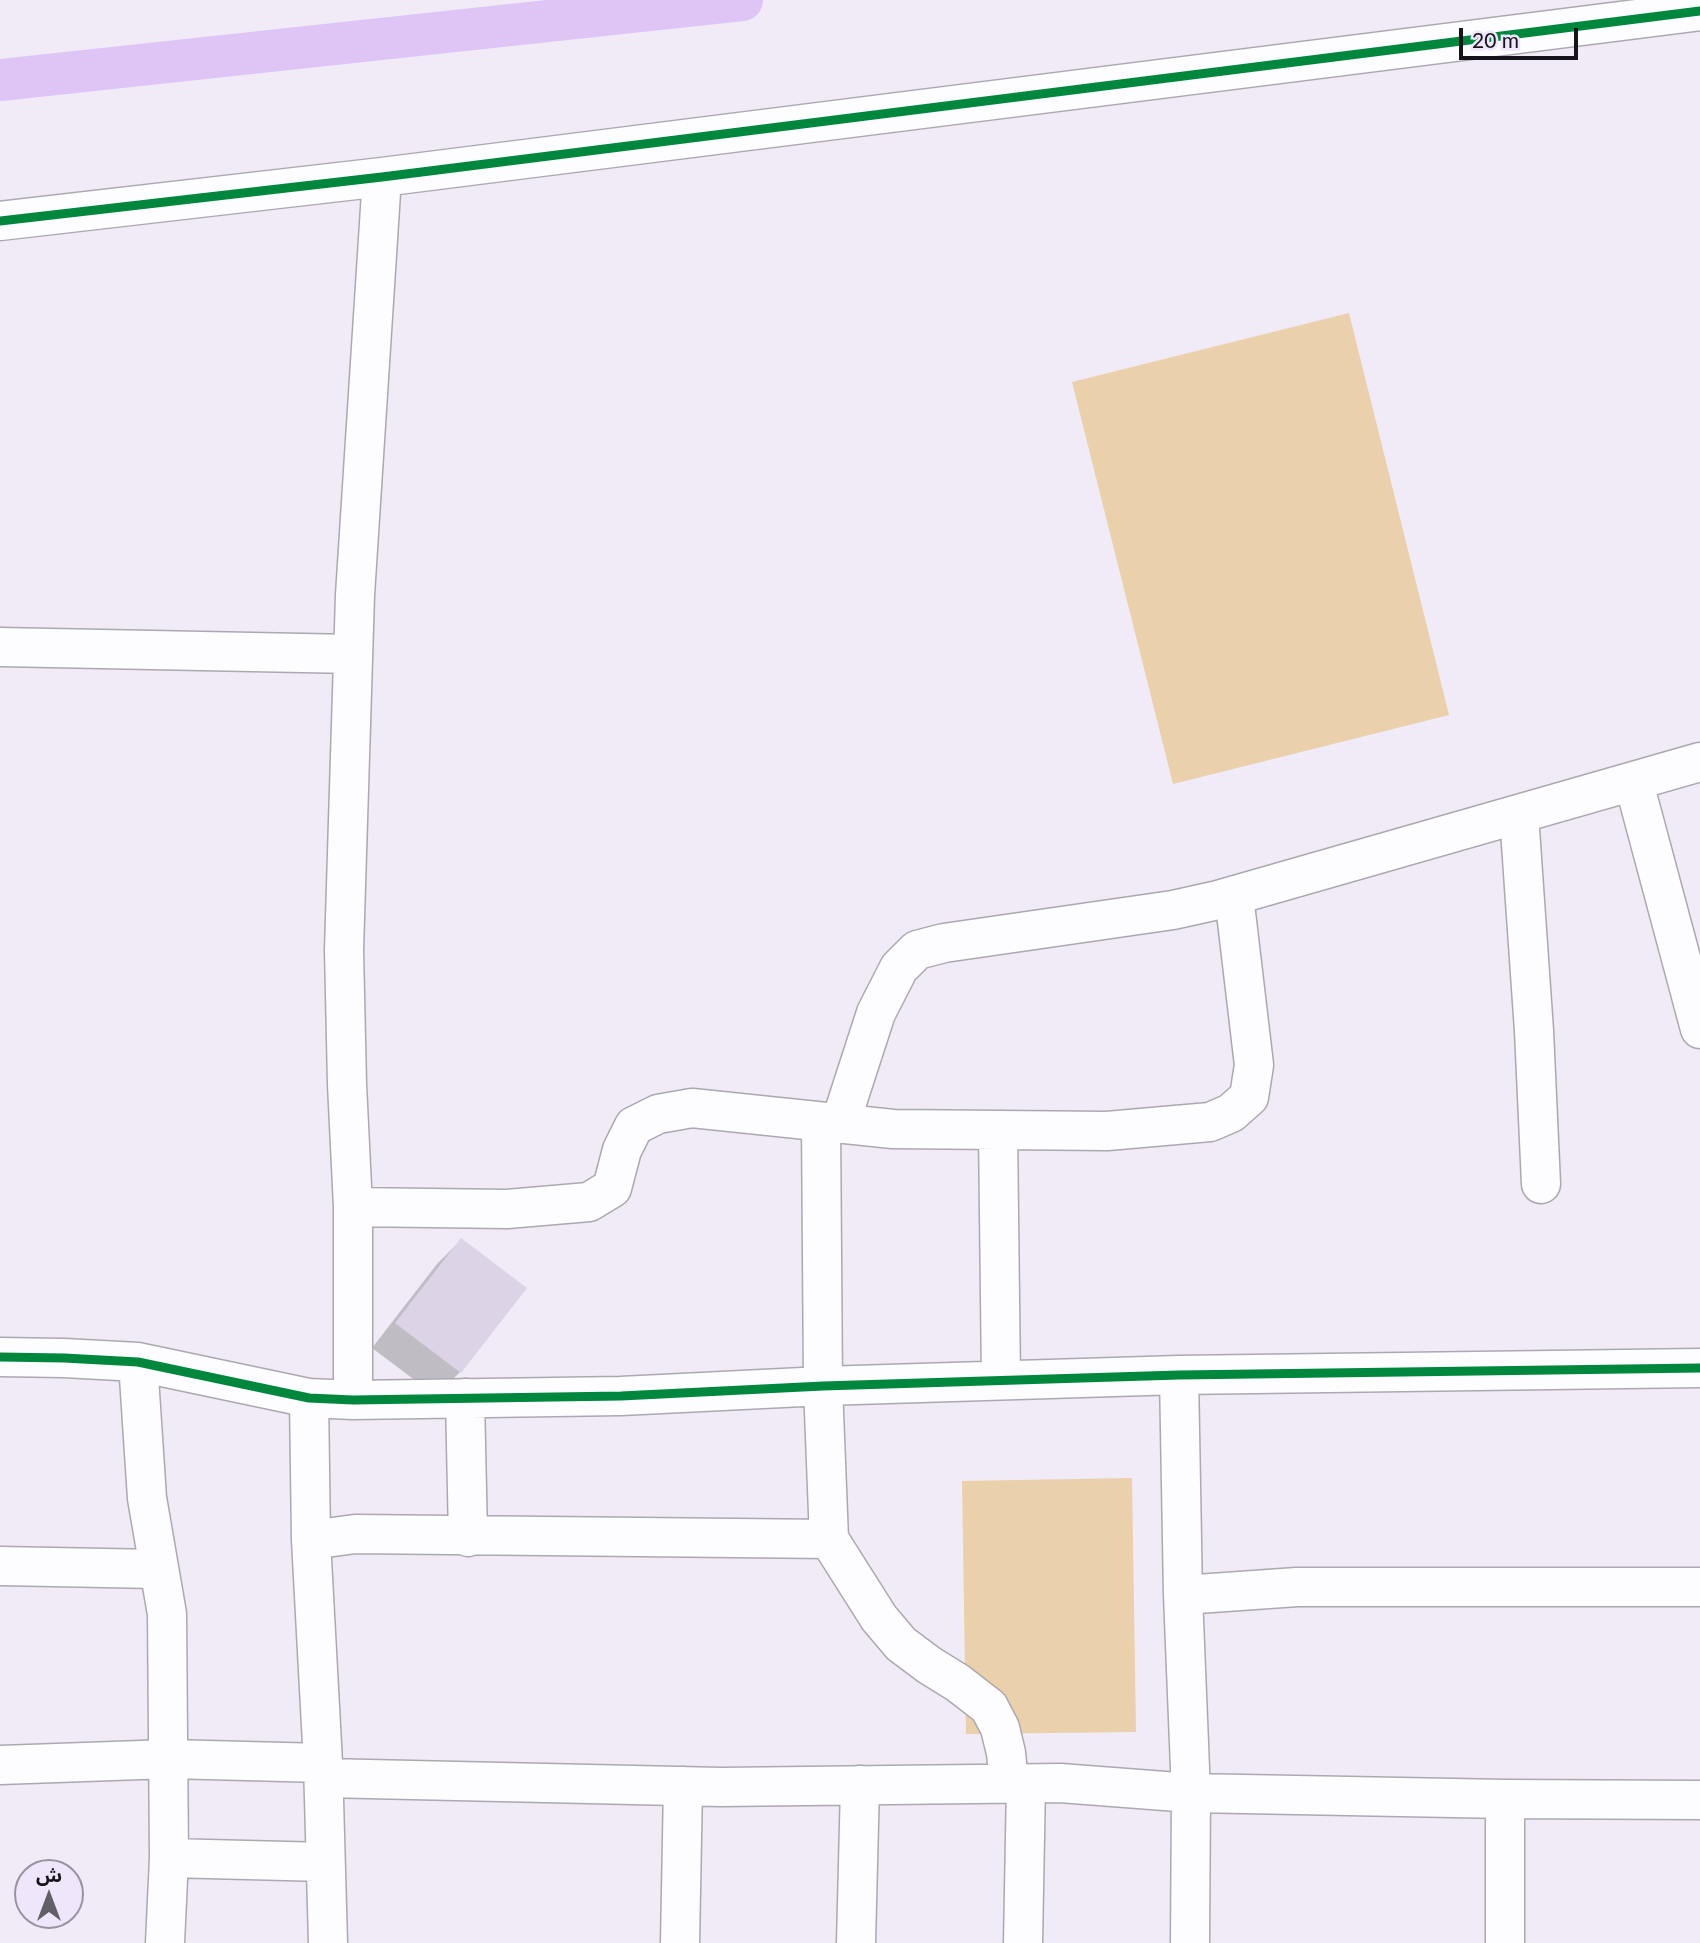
<!DOCTYPE html>
<html>
<head>
<meta charset="utf-8">
<style>
	body { margin:0 }
	#map { position:relative; width:1700px; height:1943px; overflow:hidden; background:#f0ebf6; font-family:Lato,"Noto Sans Arabic",sans-serif }
	canvas { display:block }
	.north { position:absolute; left:14px; top:1859px; width:70px; height:70px; box-sizing:border-box; background:#f0e6fb; border:2px solid #9992a1; border-radius:50%; rotate:0deg; font-size:19px; font-weight:700; line-height:28px; text-align:center; color:#16131a }
	.north::after { content:''; display:block; margin:auto; width:24px; height:32px; background:#625f67; clip-path:polygon(50% 0,100% 100%,50% 72%,0 100%) }
	.scale { position:absolute; left:1459px; top:28px; width:119px; height:32px; box-sizing:border-box; border:4px solid #16131a; border-top:0; padding-left:9px; font-size:21px; line-height:24px; white-space:nowrap; color:#16131a; -webkit-text-stroke:5px #f0e6fb; paint-order:stroke }
</style>
</head>
<body>
<div id="map">
<canvas width="1700" height="1943"></canvas>
<div class="north">ش</div>
<div class="scale">20 m</div>
</div>
<script>
const g = document.querySelector('canvas').getContext('2d');
g.lineJoin = 'round';
function fillPath(path, color) { g.fillStyle = color; g.fill(path, 'evenodd'); }
const poly = rows => new Path2D(rows.map(r => 'M' + r).join(''));
function trace(path, color, width, dash) { g.strokeStyle = color; g.lineWidth = width; g.lineCap = dash ? 'butt' : 'round'; g.setLineDash(dash || []); g.stroke(path); }
const green = poly([
	[1349,313,1449,715,1173,784,1072,382],
	[1132,1478,1136,1732,966,1734,962,1481]
]);
const shadow = poly([
	[461,1240,460,1372,436,1396,372,1348,437,1264]
]);
const canal = poly([
	[0,80,742,0]
]);
const building = poly([
	[461,1238,527,1288,461,1373,395,1323]
]);
const minor = poly([
	[0,221,382,177,1700,11],
	[0,647,353,654],
	[1634,783,1700,1029],
	[1519,815,1534,1031,1541,1184],
	[821,1122,823,1386,829,1539,879,1618,901,1644,929,1665,958,1683,989,1707,1000,1728,1006,1753,1009,1784],
	[840,1124,876,1013,899,968,917,950,944,943,1173,910,1218,900,1700,762],
	[998,1130,1001,1380],
	[353,1207,507,1209,589,1202,612,1188,622,1150,634,1126,658,1114,692,1108,893,1129,1107,1131,1210,1122,1231,1113,1249,1097,1254,1065,1234,896],
	[0,1357,64,1358,138,1362,309,1398,353,1400,621,1396,823,1386,1179,1375,1700,1368],
	[138,1362,147,1498,167,1614,169,1858,165,1943],
	[1179,1375,1183,1595,1191,1793,1190,1943],
	[309,1398,311,1540,323,1763,328,1943],
	[465,1398,468,1537],
	[353,1400,353,1207,347,1084,344,950,355,595,382,177],
	[311,1540,355,1534,829,1539],
	[0,1566,157,1569],
	[1183,1595,1297,1587,1700,1587],
	[0,1765,169,1759,323,1763],
	[324,1778,721,1787,1060,1783,1191,1793,1505,1799,1700,1800],
	[1505,1799,1505,1943],
	[169,1858,325,1862],
	[680,1943,683,1786],
	[856,1943,860,1785],
	[1023,1943,1026,1784]
]);
const cycleway = poly([
	[0,221,382,177,1700,11],
	[0,1357,64,1358,138,1362,309,1398,353,1400,621,1396,823,1386,1179,1375,1700,1368]
]);
fillPath(green, '#ead1ab');
fillPath(shadow, '#0003');
trace(canal, '#dec5f5', 42);
fillPath(building, '#ddd3e7');
trace(minor, '#aca8b0', 41);
trace(minor, '#fdfcfe', 38);
trace(cycleway, '#00873e', 9);
</script>
</body>
</html>
